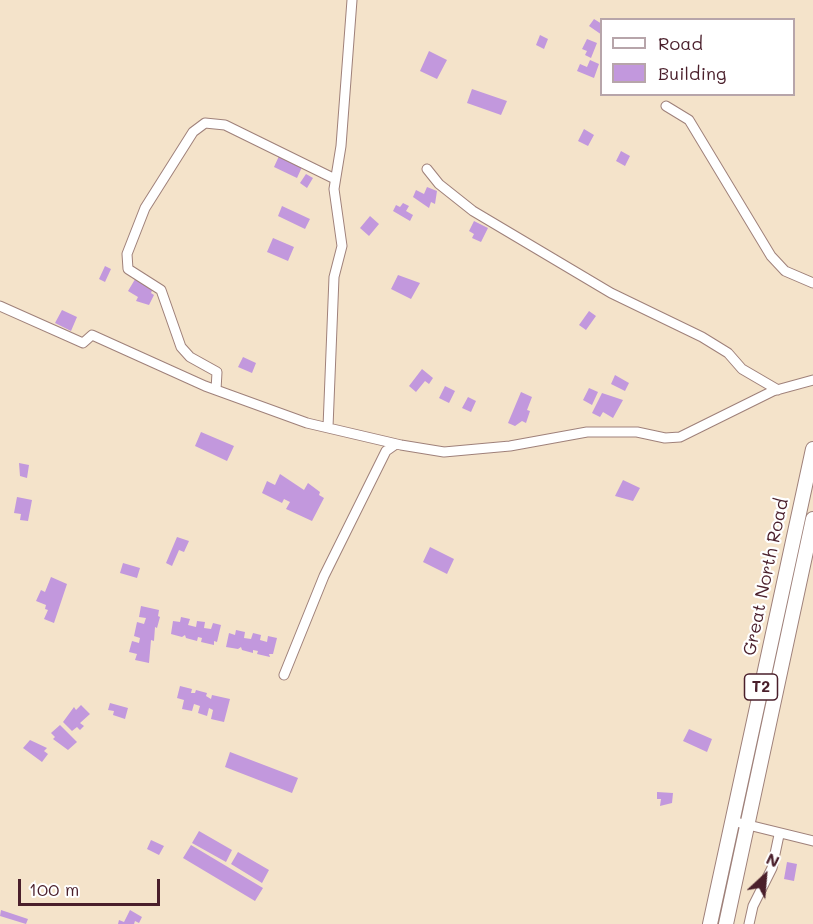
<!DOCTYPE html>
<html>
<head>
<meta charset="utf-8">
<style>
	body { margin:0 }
	#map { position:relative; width:813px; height:924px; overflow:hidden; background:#f4e3ca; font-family:Mali,sans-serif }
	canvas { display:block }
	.legend { position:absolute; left:600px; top:18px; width:195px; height:78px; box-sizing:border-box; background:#fff; border:2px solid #b7a5aa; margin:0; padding:8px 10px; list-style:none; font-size:18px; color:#4a1f2b }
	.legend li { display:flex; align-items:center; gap:12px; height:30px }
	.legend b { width:30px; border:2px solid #b7a5aa }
	.north { position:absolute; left:735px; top:846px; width:60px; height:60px; -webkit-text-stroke:4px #fff; paint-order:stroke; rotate:26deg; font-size:16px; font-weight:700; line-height:24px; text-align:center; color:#4a1f2b }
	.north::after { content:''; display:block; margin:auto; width:21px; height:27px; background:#4a1f2b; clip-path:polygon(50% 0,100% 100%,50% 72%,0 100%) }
	.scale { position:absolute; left:18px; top:879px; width:142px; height:27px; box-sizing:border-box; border:3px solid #4a1f2b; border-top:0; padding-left:8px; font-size:18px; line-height:21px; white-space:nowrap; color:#4a1f2b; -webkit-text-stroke:4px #fff; paint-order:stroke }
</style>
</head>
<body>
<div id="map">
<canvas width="813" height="924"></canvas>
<ul class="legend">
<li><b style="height:8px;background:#fff"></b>Road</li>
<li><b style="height:16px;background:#c298dd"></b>Building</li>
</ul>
<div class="north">N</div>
<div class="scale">100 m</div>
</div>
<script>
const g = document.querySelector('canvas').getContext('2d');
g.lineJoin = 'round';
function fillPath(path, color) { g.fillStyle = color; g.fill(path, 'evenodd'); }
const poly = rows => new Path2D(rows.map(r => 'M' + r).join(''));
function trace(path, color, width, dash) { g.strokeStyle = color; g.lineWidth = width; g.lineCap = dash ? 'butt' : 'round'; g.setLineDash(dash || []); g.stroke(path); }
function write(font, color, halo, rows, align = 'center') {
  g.font = font + ' Mali,sans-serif'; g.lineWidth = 4.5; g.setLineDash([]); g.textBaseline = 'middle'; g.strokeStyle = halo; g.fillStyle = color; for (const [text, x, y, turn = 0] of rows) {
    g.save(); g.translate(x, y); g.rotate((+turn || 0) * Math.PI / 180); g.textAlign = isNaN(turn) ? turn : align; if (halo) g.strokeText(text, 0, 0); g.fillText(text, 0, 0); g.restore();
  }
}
const building = poly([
	[594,19,602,24,602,35,589,26],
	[540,35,548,39,544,49,536,45],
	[587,39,597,43,591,58,585,55,587,51,582,49],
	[429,51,447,60,437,79,420,71],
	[590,60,599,64,594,78,577,71,580,64,587,67],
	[472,89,507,101,501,115,467,103],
	[584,129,594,135,588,146,578,141],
	[621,151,630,156,625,166,616,161],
	[279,156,302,167,297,178,274,167],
	[306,174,313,178,307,188,300,183],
	[427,187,437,191,435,204,431,202,429,208,413,197,416,190,424,194],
	[403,203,409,206,406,211,413,215,410,221,393,211,396,205,400,207],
	[282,206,310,219,305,229,278,216],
	[370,216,379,224,369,236,360,228],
	[474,221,488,228,481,242,472,238,474,234,469,231],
	[273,238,294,247,288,261,267,252],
	[105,266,111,269,105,282,99,279],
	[398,275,420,283,411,299,391,289],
	[137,276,154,286,151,293,154,295,149,305,136,301,138,297,128,291],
	[62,310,77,317,71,331,55,323],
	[589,311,596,316,586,330,579,325],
	[243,357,256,363,252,373,238,367],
	[422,369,433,378,429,384,425,381,416,392,409,386],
	[615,375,629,383,625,391,611,384],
	[445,386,455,391,449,403,439,398],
	[589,388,598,392,592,405,583,400],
	[521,392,532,397,527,410,530,411,526,423,522,421,515,426,508,423],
	[602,393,623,400,613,418,603,412,600,417,592,413],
	[468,397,476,401,471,412,462,408],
	[201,432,234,446,227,461,195,446],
	[19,463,29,465,27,478,20,476],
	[280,474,304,490,308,483,320,492,319,495,324,498,312,521,286,509,290,502,284,499,282,503,262,493,267,481,275,485],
	[623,480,640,488,633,501,615,496],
	[17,497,32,500,28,521,20,520,21,514,14,513],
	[177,537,189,541,184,552,179,550,172,566,166,563],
	[430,547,454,559,447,574,423,562],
	[123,563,140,568,137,578,120,573],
	[51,577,67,584,54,623,44,619,48,610,45,609,46,605,36,601,41,590,45,592],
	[141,606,159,610,158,616,160,617,157,628,155,627,154,641,151,640,149,663,135,660,137,654,129,652,132,641,139,643,140,638,134,636,137,622,144,624,146,618,139,617],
	[181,617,190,619,188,625,196,627,197,621,205,622,204,628,211,629,213,623,221,625,217,642,214,641,214,645,201,642,202,638,198,637,197,641,186,638,185,635,182,637,171,634,173,621,180,622],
	[236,630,245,632,244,638,251,639,253,633,261,635,260,640,267,642,268,636,277,638,273,654,269,654,270,657,257,654,258,651,253,650,253,653,242,650,241,647,238,649,226,647,229,633,235,635],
	[180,686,192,689,191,693,195,693,196,690,207,693,206,696,211,699,212,695,230,699,224,722,211,719,213,710,209,708,207,716,198,713,200,706,194,704,192,711,182,709,184,700,177,698],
	[110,703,128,708,125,719,113,715,114,711,108,710],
	[81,705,90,714,80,723,84,726,80,730,77,727,72,731,63,722,74,707,76,710],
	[60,725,77,742,68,750,53,739,55,737,51,733],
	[689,729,712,739,707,752,683,741],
	[30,740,47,748,44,751,48,754,42,762,23,748],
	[230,752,298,778,292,793,225,767],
	[657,792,673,793,672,803,660,806,661,799,657,799],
	[199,831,232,850,226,862,192,843],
	[151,840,164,846,159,855,147,849],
	[191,845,263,888,255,901,183,858],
	[238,852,269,870,262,883,231,864],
	[787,862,797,864,794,881,784,879],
	[1,910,28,919,26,924,0,916],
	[130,910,142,917,139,923,135,921,134,924,118,924,119,920,124,922]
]);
const minor = poly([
	[666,106,689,120,771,256,785,271,813,283],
	[427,169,439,184,473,211,611,293,702,337,728,353,742,369,778,390],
	[0,306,83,343,92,335,205,386,307,423,401,445,444,452,510,446,587,432,637,432,665,438,680,437,773,391,813,380],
	[216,390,217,372,190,357,181,347,161,290,128,269,127,254,145,208,193,132,205,123,225,125,335,179],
	[328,427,334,277,342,246,334,189,341,146,352,0],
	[284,675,324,576,386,451,396,444],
	[732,821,813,841],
	[749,924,753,906,772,868,779,835]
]);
const highway = poly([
	[710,924,813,449],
	[726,924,813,519]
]);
const shields = [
	[761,687,33]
];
const shieldNames = [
	["T2",761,687]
];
const streetNames = [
	["Great North Road",766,577,-78]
];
fillPath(building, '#c298dd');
trace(minor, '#9f817a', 11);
trace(highway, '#9f817a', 16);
trace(minor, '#fff', 9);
trace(highway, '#fff', 14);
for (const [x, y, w] of shields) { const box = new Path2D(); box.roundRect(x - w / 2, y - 13, w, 26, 4.5); g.fillStyle = '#fff'; g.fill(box); trace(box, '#4a1f2b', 1.5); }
write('bold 16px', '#4a1f2b', null, shieldNames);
write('18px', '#4a1f2b', '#fff', streetNames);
</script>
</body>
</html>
